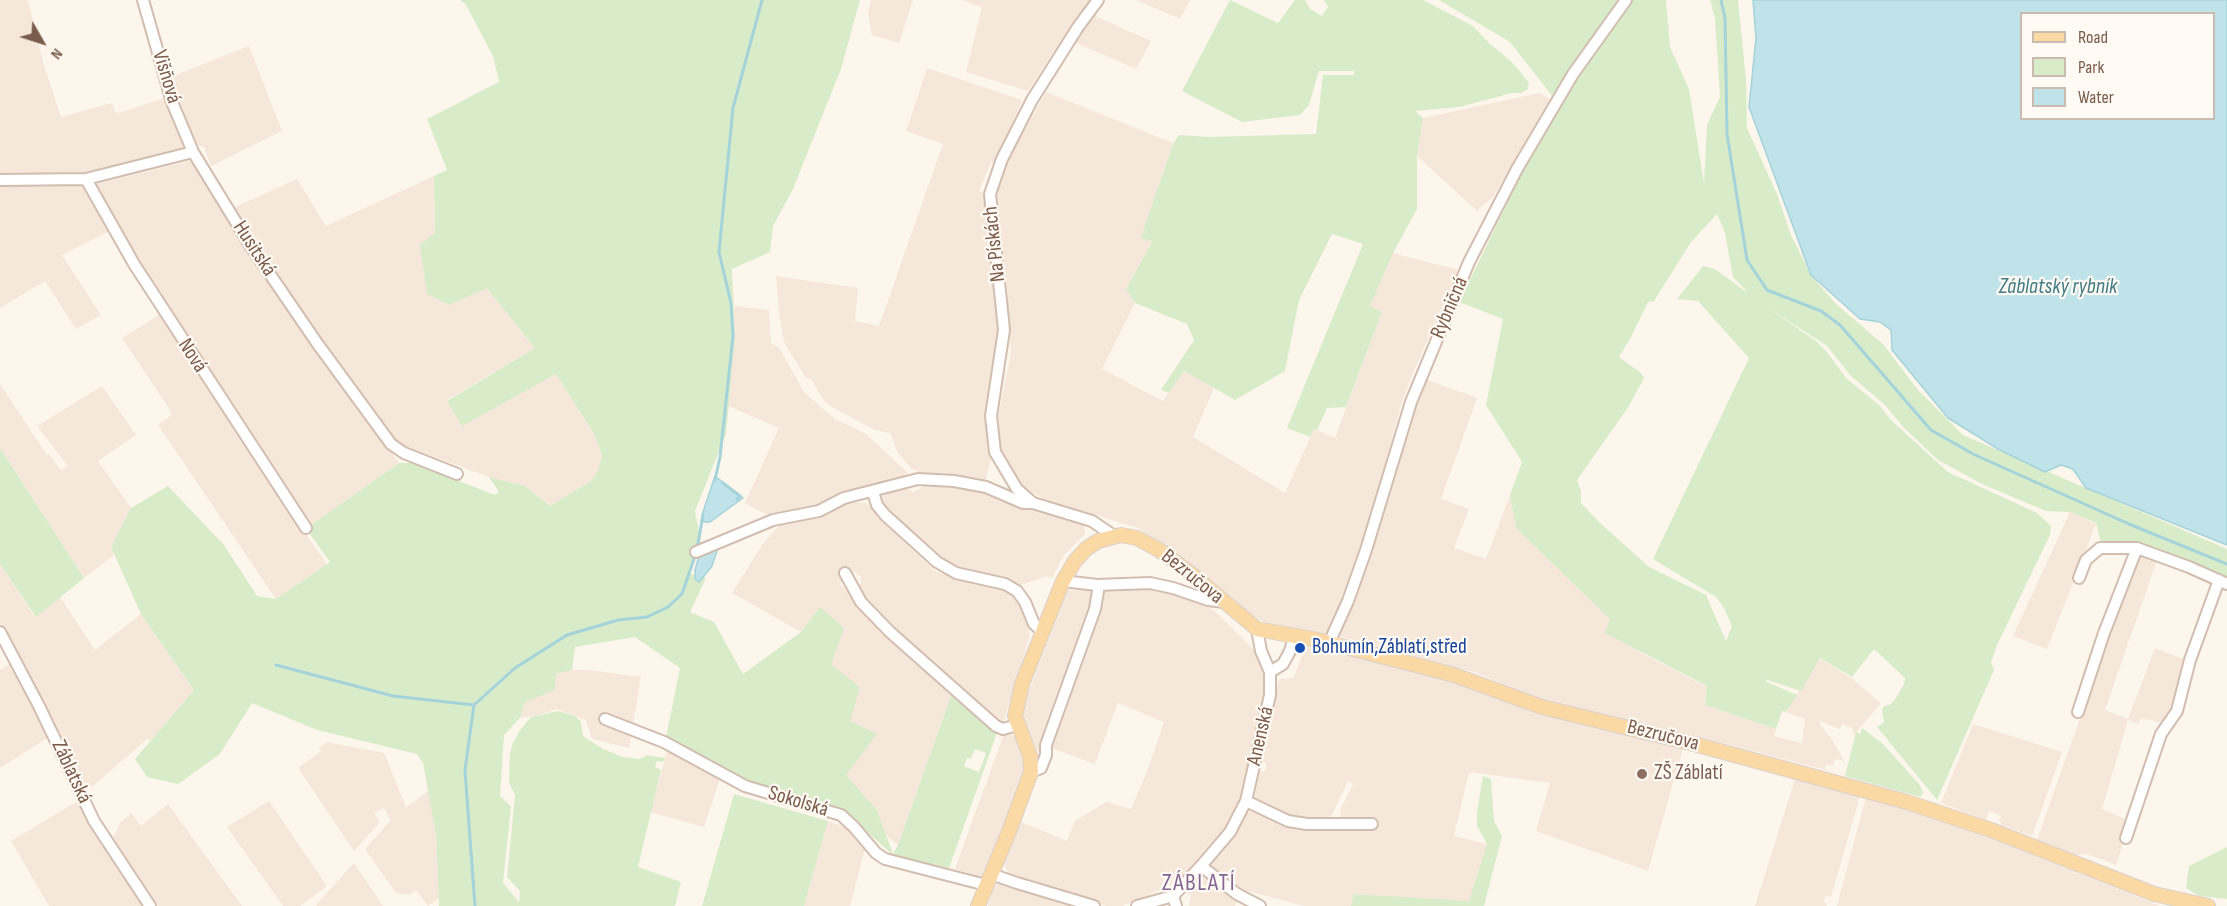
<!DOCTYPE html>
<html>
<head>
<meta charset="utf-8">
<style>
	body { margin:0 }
	#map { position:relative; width:2227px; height:906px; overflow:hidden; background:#fdf6ec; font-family:"Sofia Sans Condensed",sans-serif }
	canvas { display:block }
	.legend { position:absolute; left:2020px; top:12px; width:195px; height:108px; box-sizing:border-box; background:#fffaf3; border:2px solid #cabbb1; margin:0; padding:8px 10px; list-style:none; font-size:18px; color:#7a5c4d }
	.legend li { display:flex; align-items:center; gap:12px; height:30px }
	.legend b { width:30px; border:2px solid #cabbb1 }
	.north { position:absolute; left:12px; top:12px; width:60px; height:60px; -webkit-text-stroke:4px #fffaf3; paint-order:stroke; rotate:129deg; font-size:16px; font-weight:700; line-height:24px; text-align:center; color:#7a5c4d }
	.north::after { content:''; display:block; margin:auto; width:21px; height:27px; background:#7a5c4d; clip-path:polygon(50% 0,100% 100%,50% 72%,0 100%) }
</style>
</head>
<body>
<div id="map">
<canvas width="2227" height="906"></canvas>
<ul class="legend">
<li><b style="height:8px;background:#fbd9a5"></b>Road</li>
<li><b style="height:16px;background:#d8ecc9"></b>Park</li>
<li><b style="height:16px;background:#bfe3e8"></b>Water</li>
</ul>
<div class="north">N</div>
</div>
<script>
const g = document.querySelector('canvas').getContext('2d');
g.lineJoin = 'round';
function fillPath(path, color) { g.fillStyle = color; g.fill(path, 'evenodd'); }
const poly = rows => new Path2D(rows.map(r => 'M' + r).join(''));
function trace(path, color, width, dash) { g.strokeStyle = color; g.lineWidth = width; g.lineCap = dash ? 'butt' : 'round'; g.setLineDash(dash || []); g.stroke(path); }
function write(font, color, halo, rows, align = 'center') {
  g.font = font + ' "Sofia Sans Condensed",sans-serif'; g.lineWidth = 4.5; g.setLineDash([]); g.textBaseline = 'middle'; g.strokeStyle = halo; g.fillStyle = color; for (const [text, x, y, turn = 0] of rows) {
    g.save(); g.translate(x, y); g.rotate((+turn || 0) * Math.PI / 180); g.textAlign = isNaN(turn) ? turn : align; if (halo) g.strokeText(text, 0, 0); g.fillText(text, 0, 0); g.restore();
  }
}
const residential = poly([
	[0,0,28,0,43,62,61,117,112,103,115,112,119,113,167,97,186,146,144,163,77,176,75,173,0,174],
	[871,0,913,0,899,43,872,35,868,14],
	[962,0,1091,0,1066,33,1028,91,966,72,982,7],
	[1136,0,1190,0,1180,19],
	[1091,14,1151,41,1136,69,1074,42],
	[249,46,282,131,211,166,204,147,196,145,171,77],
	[927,68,1022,100,995,164,991,162,979,191,987,194,1000,330,986,432,991,459,985,481,958,476,929,476,912,469,898,453,890,433,875,430,830,406,824,401,811,379,806,378,784,342,779,313,776,276,858,288,855,321,879,326,943,144,906,131],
	[1046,92,1173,143,1142,237,1152,242,1126,289,1135,303,1102,369,1163,401,1184,371,1214,388,1193,437,1285,493,1314,429,1335,438,1382,312,1369,307,1393,253,1458,270,1413,373,1400,408,1378,491,1348,585,1328,634,1266,623,1245,611,1233,598,1176,554,1138,528,1044,499,1028,490,1016,481,1000,453,997,435,997,421,1011,353,1007,286,995,195,998,177,1017,134,1022,135],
	[1539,93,1550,99,1493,197,1477,211,1417,156,1423,118],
	[194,160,273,289,399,463,311,525,173,321,92,185],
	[434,176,435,234,449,305,487,287,535,348,447,400,462,425,556,374,595,435,602,456,599,471,591,481,550,506,525,486,489,477,410,448,400,447,349,381,261,256,262,253,233,208,297,179,326,226],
	[0,185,83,185,110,231,62,255,101,315,76,329,45,281,0,308],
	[734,306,769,310,771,343,779,348,805,393,835,419,866,434,907,472,906,479,902,482,856,489,819,507,771,517,745,503,779,428,728,406,735,337],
	[161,314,279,496,327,564,276,599,158,425,172,415,170,410,122,338],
	[1425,379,1477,398,1441,499,1469,509,1454,548,1486,559,1510,495,1516,528,1611,619,1636,650,1707,687,1705,705,1776,729,1774,736,1802,743,1805,719,1786,712,1819,658,1851,678,1881,703,1854,735,1852,728,1842,724,1840,729,1820,721,1820,724,1833,741,1844,761,1835,759,1833,766,1825,765,1826,769,1845,775,1699,737,1574,709,1537,698,1474,672,1339,636,1357,592],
	[0,384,47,455,49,454,61,471,68,466,37,426,102,386,136,435,98,461,131,508,111,547,114,555,84,578,0,448],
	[928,484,939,484,1000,497,1022,507,1084,525,1085,534,1064,555,1052,578,1046,576,1015,587,963,573,932,557,878,501,886,494,907,488,913,492],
	[853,502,866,503,879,515,882,522,936,572,1008,588,1019,599,1030,635,1003,723,990,717,903,643,863,600,860,588,861,577,850,569,840,584,952,693,898,845,886,835,877,810,846,775,850,721,831,665,820,607,801,632,732,593,762,545,783,521,827,515,845,503],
	[2070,512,2096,524,2047,649,2013,636],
	[2138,554,2157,560,2105,710,2128,719,2155,648,2186,660,2178,696,2168,721,2163,723,2141,718,2138,724,2128,720,2102,809,2130,821,2116,865,2087,854,2073,855,2037,840],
	[0,564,35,617,60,597,95,650,141,614,194,690,150,741,148,738,93,786,85,787,0,623],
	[1150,585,1192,598,1210,608,1220,616,1254,650,1262,670,1266,697,1238,804,1226,828,1204,856,1185,877,1174,884,1122,906,1106,906,1011,876,1005,867,1004,861,1021,822,1067,841,1075,821,1106,802,1131,809,1146,774,1164,722,1118,703,1095,764,1046,746,1041,753,1037,751,1023,718,1027,696,1068,591,1105,587],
	[1307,645,1420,673,1471,688,1537,714,1618,732,1683,748,1648,871,1536,831,1550,783,1469,772,1454,836,1487,844,1469,902,1355,894,1351,906,1304,906,1244,890,1215,870,1210,862,1248,812,1259,810,1285,822,1340,821,1341,808,1353,784,1348,781,1331,817,1326,821,1298,821,1254,799,1260,771,1264,772,1267,765,1261,759,1279,679,1293,678],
	[10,663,18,678,20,677,49,737,0,768,0,670],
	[572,670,589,670,641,677,629,748,592,739,586,720,557,709,536,716,520,718,525,701,555,690,556,674],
	[1973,724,2062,752,2032,836,2002,825,1999,820,2001,816,1989,811,1986,820,1941,803],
	[1005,731,1018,739,1026,762,1021,785,984,878,955,869],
	[327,742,384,753,406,807,429,791,436,834,439,898,428,906,416,890,410,895,396,893,365,849,391,820,384,808,374,813,380,822,354,851,298,768,321,751,319,748],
	[668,748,721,776,704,827,650,812],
	[1795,779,1860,796,1831,897,1825,896,1824,901,1827,906,1755,906],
	[1866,797,1940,818,1981,833,1981,835,2160,906,1837,906],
	[79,800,107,853,145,906,49,906,11,841],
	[269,801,327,886,300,906,283,906,227,827],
	[168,804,242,906,158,906,120,854,112,841,120,823,131,813,141,826],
	[828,821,857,832,855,840,866,844,850,906,804,906],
	[354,863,383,906,317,906,316,905],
	[1201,874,1237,901,1235,906,1189,906,1191,896,1186,892],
	[998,883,1076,906,988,906,994,888]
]);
const green = poly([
	[460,0,860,0,841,69,793,189,773,226,770,252,732,269,735,337,726,434,695,511,701,542,696,550,690,574,706,578,690,612,714,622,743,674,801,632,820,607,844,628,831,665,860,687,850,721,877,734,846,775,877,810,893,854,898,845,952,693,998,730,949,868,893,855,846,813,750,782,666,737,680,668,635,637,575,647,572,670,556,674,555,690,525,702,520,718,504,735,500,796,511,806,503,883,519,902,520,891,507,877,515,795,509,783,510,753,513,743,520,730,531,717,558,711,575,716,581,722,583,736,603,749,623,757,640,759,647,755,665,758,663,762,657,761,655,767,661,770,638,867,681,882,675,906,439,906,436,834,423,763,417,754,317,730,252,703,220,754,178,784,147,777,135,759,194,690,141,614,111,547,131,508,168,486,224,545,257,596,276,599,330,562,310,534,313,529,311,525,399,463,413,463,495,495,499,492,489,477,525,486,550,506,591,481,598,471,602,456,595,435,556,374,462,426,447,401,535,348,487,288,449,305,427,294,420,245,435,233,434,176,447,170,427,119,499,82,493,56,466,5],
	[975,749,986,753,979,772,964,766,967,758,971,759],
	[1230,0,1278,23,1295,0,1305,0,1310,9,1322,16,1328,7,1324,0,1423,0,1473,26,1490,44,1512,62,1529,83,1528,89,1521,93,1512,93,1459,107,1415,111,1423,118,1417,156,1417,209,1393,253,1370,306,1382,312,1346,407,1327,408,1317,430,1314,429,1310,437,1287,428,1363,244,1332,234,1299,300,1285,371,1235,400,1184,371,1169,393,1161,390,1194,340,1187,324,1135,303,1126,289,1152,242,1141,237,1173,144,1179,135,1208,137,1316,134,1323,75,1354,75,1354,71,1319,71,1309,105,1300,115,1242,122,1182,91],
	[1439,0,1666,0,1670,47,1689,89,1704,183,1707,125,1720,97,1715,18,1710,0,1738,0,1746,80,1747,128,1777,194,1791,235,1811,275,1836,304,1883,344,1918,390,1963,435,2227,549,2227,580,2189,562,2101,544,2096,523,2070,512,2046,511,1982,484,1938,460,1903,427,1885,405,1851,376,1827,346,1767,307,1816,341,1827,352,1846,378,1880,406,1891,420,1948,472,2037,513,2051,526,2050,535,1997,645,1991,662,1994,670,1937,800,1877,727,1884,722,1882,711,1883,707,1891,704,1896,698,1904,684,1905,678,1874,649,1852,677,1820,658,1801,691,1764,679,1767,682,1797,695,1786,712,1782,711,1776,729,1705,705,1707,686,1605,633,1610,619,1516,528,1510,495,1522,462,1486,405,1503,319,1459,302,1519,179,1560,106,1510,42],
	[1717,214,1725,233,1733,277,1749,294,1715,269,1703,266,1677,299,1698,301,1749,358,1653,559,1716,597,1724,608,1732,626,1726,641,1706,595,1649,567,1598,521,1581,503,1581,491,1577,480,1629,406,1644,378,1641,373,1619,357,1631,337,1648,302,1654,301,1691,242],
	[0,448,84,578,36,617,0,564],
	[1862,728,1883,744,1919,784,1923,792,1921,797,1845,776,1856,732,1860,734],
	[1483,776,1491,779,1494,821,1502,836,1484,906,1351,906,1354,894,1469,901,1487,844,1477,826,1477,812],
	[734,794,828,821,804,906,702,906],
	[2227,847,2227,899,2199,896,2186,888,2189,866]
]);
const water = poly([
	[1753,0,2227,0,2227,545,2086,488,2073,469,2061,465,2045,472,1998,449,1948,418,1892,350,1891,330,1880,322,1860,319,1811,275,1749,107,1756,38,1753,0],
	[2022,14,2214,14,2214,118,2022,118,2022,14],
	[715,476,743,498,710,522,704,522,702,515,715,476],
	[718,548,712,566,699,582,695,579,695,570,699,556,718,548]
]);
const stream = poly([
	[1721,0,1725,18,1727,134,1747,260,1767,290,1821,311,1840,325,1931,430,1973,454,2129,524,2227,564],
	[715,480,720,457,733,336,731,303,719,252,733,108,762,0],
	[723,483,740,496,737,499],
	[697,549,703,515],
	[276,665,393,696,474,705],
	[475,906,465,770,474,705,515,668,567,635,618,620,647,617,668,607,682,594,695,556]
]);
const minor = poly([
	[143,0,172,102,193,152,250,245,317,343,391,444,404,453,457,474],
	[86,179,134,264,306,528],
	[0,180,86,179,193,152],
	[873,492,877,505,885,515,937,562,956,573,1005,584,1017,591,1025,602,1034,624,1043,632],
	[1033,503,1017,489,995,452,991,416,1004,330,990,194,1002,159,1032,100,1078,27,1098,0],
	[696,552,773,520,819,511,844,498,918,479,954,481,986,487,1023,503,1033,503,1092,521,1114,536],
	[845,573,861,602,890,632,996,726,1003,729,1017,725],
	[2079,578,2086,560,2100,548,2137,548,2189,567,2227,584],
	[1063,581,1097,585,1150,583,1173,588,1208,600,1224,602],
	[0,632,39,706,94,821,150,906],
	[1329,643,1348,601,1366,550,1411,402,1469,262,1517,169,1573,74,1626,0],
	[1270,672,1283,664,1290,651,1294,637],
	[2078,712,2104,633,2137,548],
	[605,719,664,742,745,786,841,815,854,827,876,853,885,859,986,885],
	[1031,772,1041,768,1046,755,1046,745,1095,609,1099,585],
	[1246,801,1288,821,1307,824,1372,824],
	[2126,838,2161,734,2177,711,2190,660,2219,580],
	[1201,866,1237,894,1260,906],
	[991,874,1017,883,1094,906],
	[1137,906,1173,896],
	[1176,906,1173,896,1201,866,1230,832,1246,801,1270,695,1270,672,1261,651,1257,629]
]);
const major = poly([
	[978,906,1010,829,1031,772,1030,756,1015,716,1022,684,1063,581,1075,561,1086,549,1098,541,1121,535,1137,538,1159,550,1194,576,1257,629,1318,640,1424,667,1454,675,1542,707,1694,744,1907,802,1991,830,2154,894,2208,906]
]);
const markers = [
	[1300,648,6,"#1a4fb4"],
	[1642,774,6,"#8d6e63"]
];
const streetNames = [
	["Višňová",166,77,73],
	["Na Pískách",995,244,-96],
	["Husitská",254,249,57],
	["Rybničná",1450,308,-67],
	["Nová",192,356,57],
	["Bezručova",1192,577,39],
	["Anenská",1261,736,-77],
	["Bezručova",1663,736,14],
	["Záblatská",71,772,65],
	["Sokolská",798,802,17]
];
const transitNames = [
	["Bohumín,Záblatí,střed",1312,648]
];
const educationNames = [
	["ZŠ Záblatí",1654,774]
];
const waterNames = [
	["Záblatský rybník",2058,287]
];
const quarterNames = [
	["ZÁBLATÍ",1199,884]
];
fillPath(residential, '#f5e8da');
fillPath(green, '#d8ecc9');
fillPath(water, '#bfe3e8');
trace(water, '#a5d3da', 1.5);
trace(stream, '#a5d3da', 3);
trace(minor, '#d1beb0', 14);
trace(major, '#dad1cd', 16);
trace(minor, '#fff', 10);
trace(major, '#fbd9a5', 14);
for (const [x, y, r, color] of markers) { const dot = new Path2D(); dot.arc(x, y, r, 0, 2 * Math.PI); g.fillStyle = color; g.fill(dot); trace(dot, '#fffaf3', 2); }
write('21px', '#7a5c4d', '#fffaf3', streetNames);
write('21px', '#164399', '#fffaf3', transitNames, 'left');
write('21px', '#785e54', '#fffaf3', educationNames, 'left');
write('italic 22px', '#437c86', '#fffaf3', waterNames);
g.letterSpacing = '1.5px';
write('24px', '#846695', '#fffaf3', quarterNames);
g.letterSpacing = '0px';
</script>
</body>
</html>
